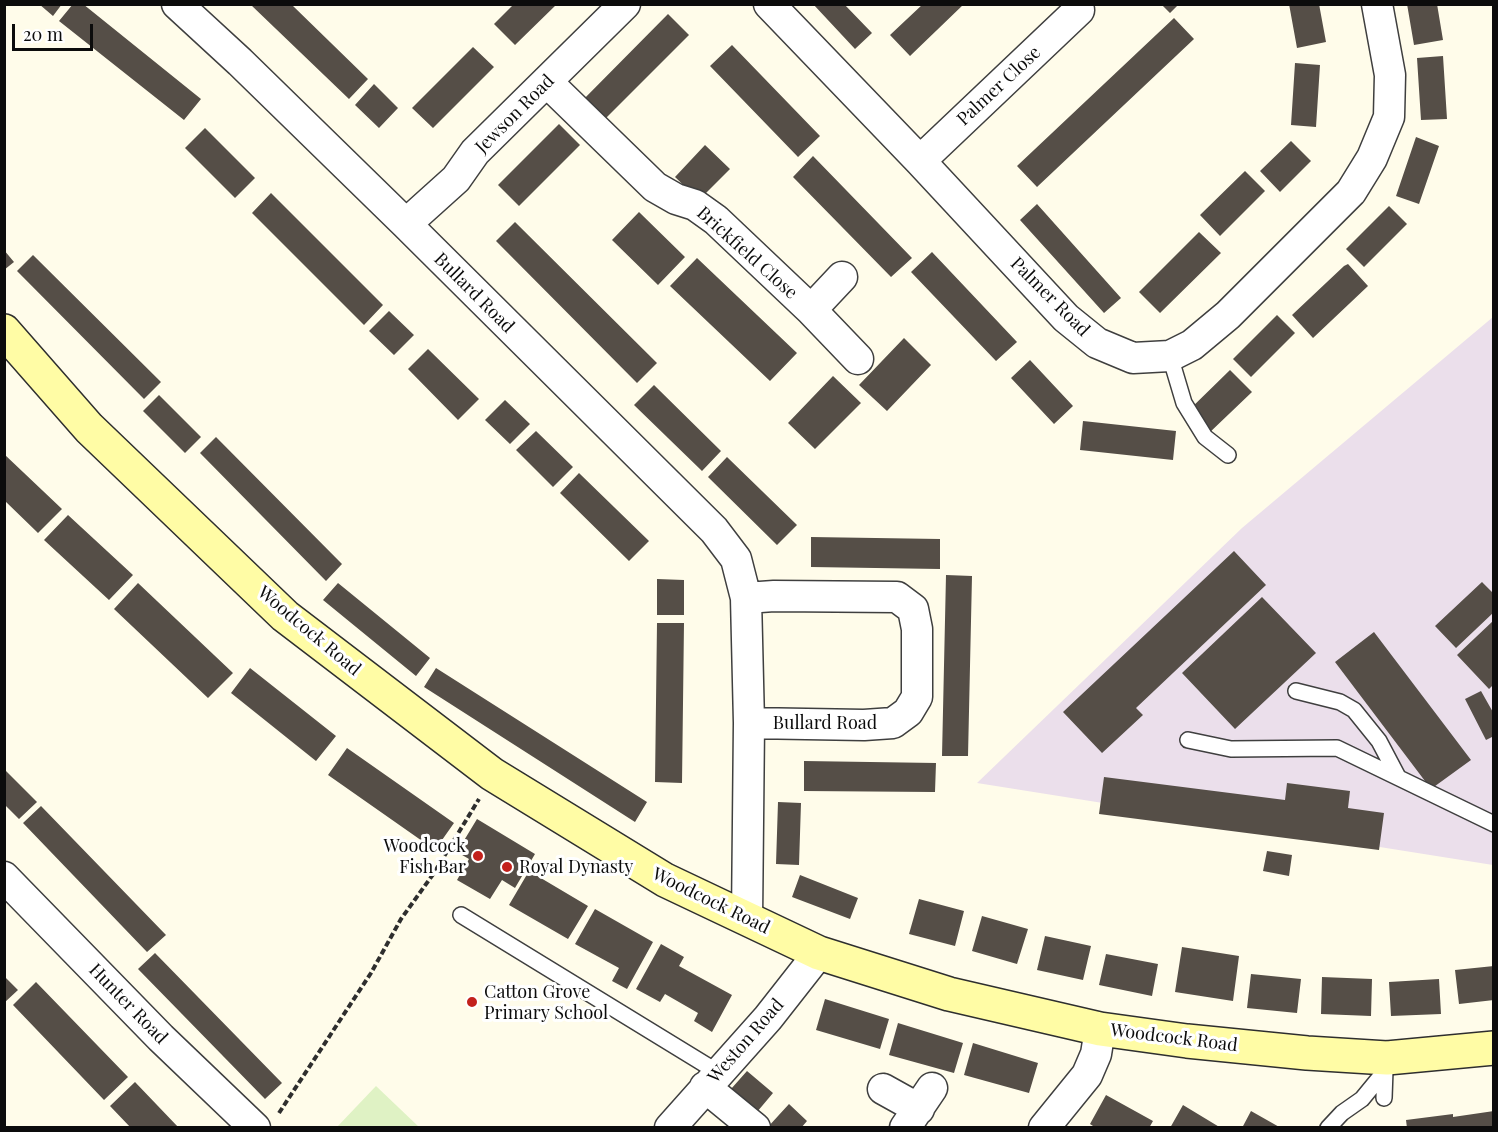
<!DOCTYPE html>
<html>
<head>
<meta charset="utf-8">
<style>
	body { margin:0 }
	#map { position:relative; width:1498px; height:1132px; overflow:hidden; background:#fffcea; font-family:"Playfair Display",serif }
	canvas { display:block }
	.frame { position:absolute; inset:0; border:6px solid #0c0c0c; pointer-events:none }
	.scale { position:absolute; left:12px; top:24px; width:81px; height:27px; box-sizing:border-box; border:3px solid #0c0c0c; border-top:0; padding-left:8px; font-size:18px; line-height:21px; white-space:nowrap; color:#0c0c0c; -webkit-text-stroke:4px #fff; paint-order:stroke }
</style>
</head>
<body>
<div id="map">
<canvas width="1498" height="1132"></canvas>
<div class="frame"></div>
<div class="scale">20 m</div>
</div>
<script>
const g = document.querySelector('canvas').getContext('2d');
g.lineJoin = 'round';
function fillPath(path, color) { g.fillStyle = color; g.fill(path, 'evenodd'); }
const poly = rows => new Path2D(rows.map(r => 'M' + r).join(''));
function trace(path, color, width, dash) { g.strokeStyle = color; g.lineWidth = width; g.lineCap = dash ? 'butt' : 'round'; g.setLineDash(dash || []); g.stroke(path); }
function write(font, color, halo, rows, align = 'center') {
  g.font = font + ' "Playfair Display",serif'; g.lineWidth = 6; g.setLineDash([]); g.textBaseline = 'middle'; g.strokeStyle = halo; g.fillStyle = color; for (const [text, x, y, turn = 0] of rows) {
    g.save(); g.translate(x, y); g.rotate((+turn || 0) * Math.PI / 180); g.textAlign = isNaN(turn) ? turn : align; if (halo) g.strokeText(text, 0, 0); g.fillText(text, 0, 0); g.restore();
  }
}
const industrial = poly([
	[1493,317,1493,865,977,783,1242,528]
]);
const pitch = poly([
	[376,1086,419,1127,337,1127]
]);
const building = poly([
	[39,4,62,4,53,16],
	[73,4,83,4,201,99,184,120,59,21],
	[514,4,557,4,515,45,494,24],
	[813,4,844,4,872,33,855,49],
	[923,4,964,4,910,56,890,35],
	[1161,4,1179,4,1170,13],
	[1289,4,1319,4,1326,42,1297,48],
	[1407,4,1437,4,1443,40,1414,45],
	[251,5,292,5,368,79,349,99],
	[668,14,689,35,597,127,576,107],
	[1174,18,1194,39,1037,187,1017,166],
	[732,45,820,136,798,157,710,66],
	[473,47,494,67,433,128,412,108],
	[1443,56,1447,119,1421,120,1417,58],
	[1295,63,1320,65,1316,127,1291,125],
	[374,84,398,108,379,128,355,105],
	[559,124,580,145,519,206,498,185],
	[205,128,255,178,235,198,185,148],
	[1416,137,1439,146,1419,204,1396,196],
	[1291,141,1311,161,1280,192,1260,171],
	[705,145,730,169,699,200,675,177],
	[813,156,912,258,891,277,793,177],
	[1245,171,1265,191,1220,236,1200,215],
	[271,193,383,305,364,325,252,213],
	[1037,204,1121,298,1104,313,1020,220],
	[1389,206,1407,224,1364,267,1346,249],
	[639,212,685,257,658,285,612,240],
	[515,222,657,363,637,383,496,241],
	[1199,232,1221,253,1160,313,1139,292],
	[4,250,14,262,4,270],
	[932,252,1017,342,996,361,911,272],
	[33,255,161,382,144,399,17,271],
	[697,258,797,353,770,381,670,286],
	[1348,264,1368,286,1313,338,1292,315,1344,266],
	[389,311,414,335,394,355,369,331],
	[1277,315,1295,333,1251,377,1233,359],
	[904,338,931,365,887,411,859,385],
	[428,349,479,399,458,420,408,369],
	[1030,360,1073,406,1054,424,1011,378],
	[1230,370,1252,392,1207,435,1186,413],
	[833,376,861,403,815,449,788,423],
	[654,385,721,451,702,471,634,405],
	[159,395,201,437,185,453,143,411],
	[505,400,530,424,510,444,485,420],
	[1083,421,1176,431,1173,460,1080,450],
	[536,431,573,467,553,487,516,450],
	[216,437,342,564,326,581,200,453],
	[4,454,62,509,38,533,4,500],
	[727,457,797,525,777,545,708,477],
	[579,473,649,541,629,561,560,493],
	[68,515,133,575,109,600,44,540],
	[811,537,940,539,940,569,811,567],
	[1234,551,1266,585,1136,708,1143,715,1102,753,1063,712],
	[946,575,972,576,968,756,942,756],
	[657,579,684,580,684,615,657,615],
	[1482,582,1494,594,1494,612,1456,648,1435,626],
	[138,583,233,673,208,698,114,609],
	[338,583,430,658,416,676,323,600],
	[1262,597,1316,653,1235,729,1182,673],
	[1494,620,1494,684,1489,689,1457,655],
	[657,623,684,623,682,783,655,782],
	[1374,632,1471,760,1431,789,1335,662],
	[250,668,336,736,316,761,231,693],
	[436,668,647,802,635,822,424,687],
	[1481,691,1494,714,1494,736,1486,740,1465,699],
	[347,748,454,823,435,850,328,775],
	[804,761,936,763,935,792,804,791],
	[4,769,37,802,19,819,4,804],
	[1104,777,1285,800,1287,783,1350,791,1348,808,1384,813,1379,850,1099,814],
	[778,802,801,803,799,865,776,864],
	[41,806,166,935,147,952,23,823],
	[477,819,535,854,515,888,502,880,490,899,457,880,469,859,457,852],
	[1267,851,1292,855,1289,876,1263,871],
	[529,871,588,906,568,939,509,905],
	[800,875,858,898,850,919,792,897],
	[919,899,964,911,955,946,909,934],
	[595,909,653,942,627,989,612,981,619,968,575,944],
	[982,916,1028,929,1017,964,972,951],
	[1045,936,1091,946,1083,980,1037,970],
	[661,944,684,957,679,966,732,995,712,1032,694,1021,698,1013,665,994,660,1002,636,989],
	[1182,947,1239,956,1233,1001,1175,992],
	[155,953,282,1083,265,1099,138,969],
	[1106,954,1158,964,1152,996,1099,985],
	[1494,966,1494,1000,1459,1004,1455,970],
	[1251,974,1301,979,1297,1013,1247,1008],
	[4,976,18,990,4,1003],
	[1322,977,1372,979,1371,1016,1321,1014],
	[1439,979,1441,1014,1391,1016,1389,982],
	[36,982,128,1077,104,1100,13,1005],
	[825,999,889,1019,880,1049,816,1030],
	[898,1023,963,1043,954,1073,889,1055],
	[973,1043,1038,1063,1029,1093,964,1075],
	[747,1071,773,1093,757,1112,731,1089],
	[135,1082,179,1128,131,1128,110,1106],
	[1106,1095,1153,1121,1149,1128,1096,1128,1090,1124],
	[789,1104,807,1121,801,1128,767,1128],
	[1183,1105,1221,1128,1170,1128],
	[1251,1111,1281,1128,1242,1128],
	[1494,1111,1494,1128,1407,1128,1406,1120,1453,1114,1453,1117]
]);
const path = poly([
	[279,1113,371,973,401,919,434,873,479,799]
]);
const lane = poly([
	[1170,356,1184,403,1205,437,1228,455],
	[1296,691,1340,702,1354,710,1379,741,1398,777],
	[1188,740,1231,749,1337,748,1494,824],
	[461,915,719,1073],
	[1384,1098,1385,1070],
	[1328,1128,1342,1113,1362,1099,1385,1071]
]);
const street = poly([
	[177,4,240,62,406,224,714,530,736,559,746,598,749,723,747,919],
	[769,4,920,161,1066,318,1097,343,1133,358,1170,356,1192,345,1228,315,1351,192,1372,158,1389,117,1390,75,1377,4],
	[547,82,655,187,676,199,695,205,716,220,811,310,858,359],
	[920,161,1079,10],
	[406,224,456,179,475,152,625,4],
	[811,310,842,277],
	[746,598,774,596,897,597,913,609,917,629,917,697,908,712,893,723,864,725,749,723],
	[4,877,161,1038,255,1128],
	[705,1087,755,1128],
	[883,1089,919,1109],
	[670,1128,768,1018,819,953],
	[905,1128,932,1088],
	[1044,1128,1087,1075,1096,1054,1100,1029]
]);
const secondary = poly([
	[4,331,89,428,285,616,492,774,665,880,819,953,949,994,1100,1029,1187,1041,1307,1053,1387,1058,1494,1048]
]);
const markers = [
	[478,856,6,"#c3211c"],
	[507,867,6,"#c3211c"],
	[472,1002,6,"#c3211c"]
];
const streetNames = [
	["Palmer Close",999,86,-43],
	["Jewson Road",515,114,-45],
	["Brickfield Close",747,253,42],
	["Bullard Road",474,293,45],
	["Palmer Road",1050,297,45],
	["Woodcock Road",309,631,40],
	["Bullard Road",825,723],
	["Woodcock Road",711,901,26],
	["Hunter Road",128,1004,46],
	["Woodcock Road",1174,1038,7],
	["Weston Road",746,1041,-49]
];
const poiNames = [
	["Woodcock",466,846,"right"],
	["Fish Bar",466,867,"right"],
	["Royal Dynasty",519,867],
	["Catton Grove",484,992],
	["Primary School",484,1013]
];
fillPath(industrial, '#ebdfeb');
fillPath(pitch, '#dff2c4');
fillPath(building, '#554e47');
trace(lane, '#3f3f3f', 18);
trace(street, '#3f3f3f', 33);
trace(secondary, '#2e2e2e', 36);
trace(path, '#2e2e2e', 4, [6, 3]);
trace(lane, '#fff', 15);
trace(street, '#fff', 30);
trace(secondary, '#fffca5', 33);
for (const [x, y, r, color] of markers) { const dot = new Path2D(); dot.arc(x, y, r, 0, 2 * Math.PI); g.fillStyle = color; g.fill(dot); trace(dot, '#fff', 2); }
write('18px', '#0c0c0c', '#fff', streetNames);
write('18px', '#0c0c0c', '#fff', poiNames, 'left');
</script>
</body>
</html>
